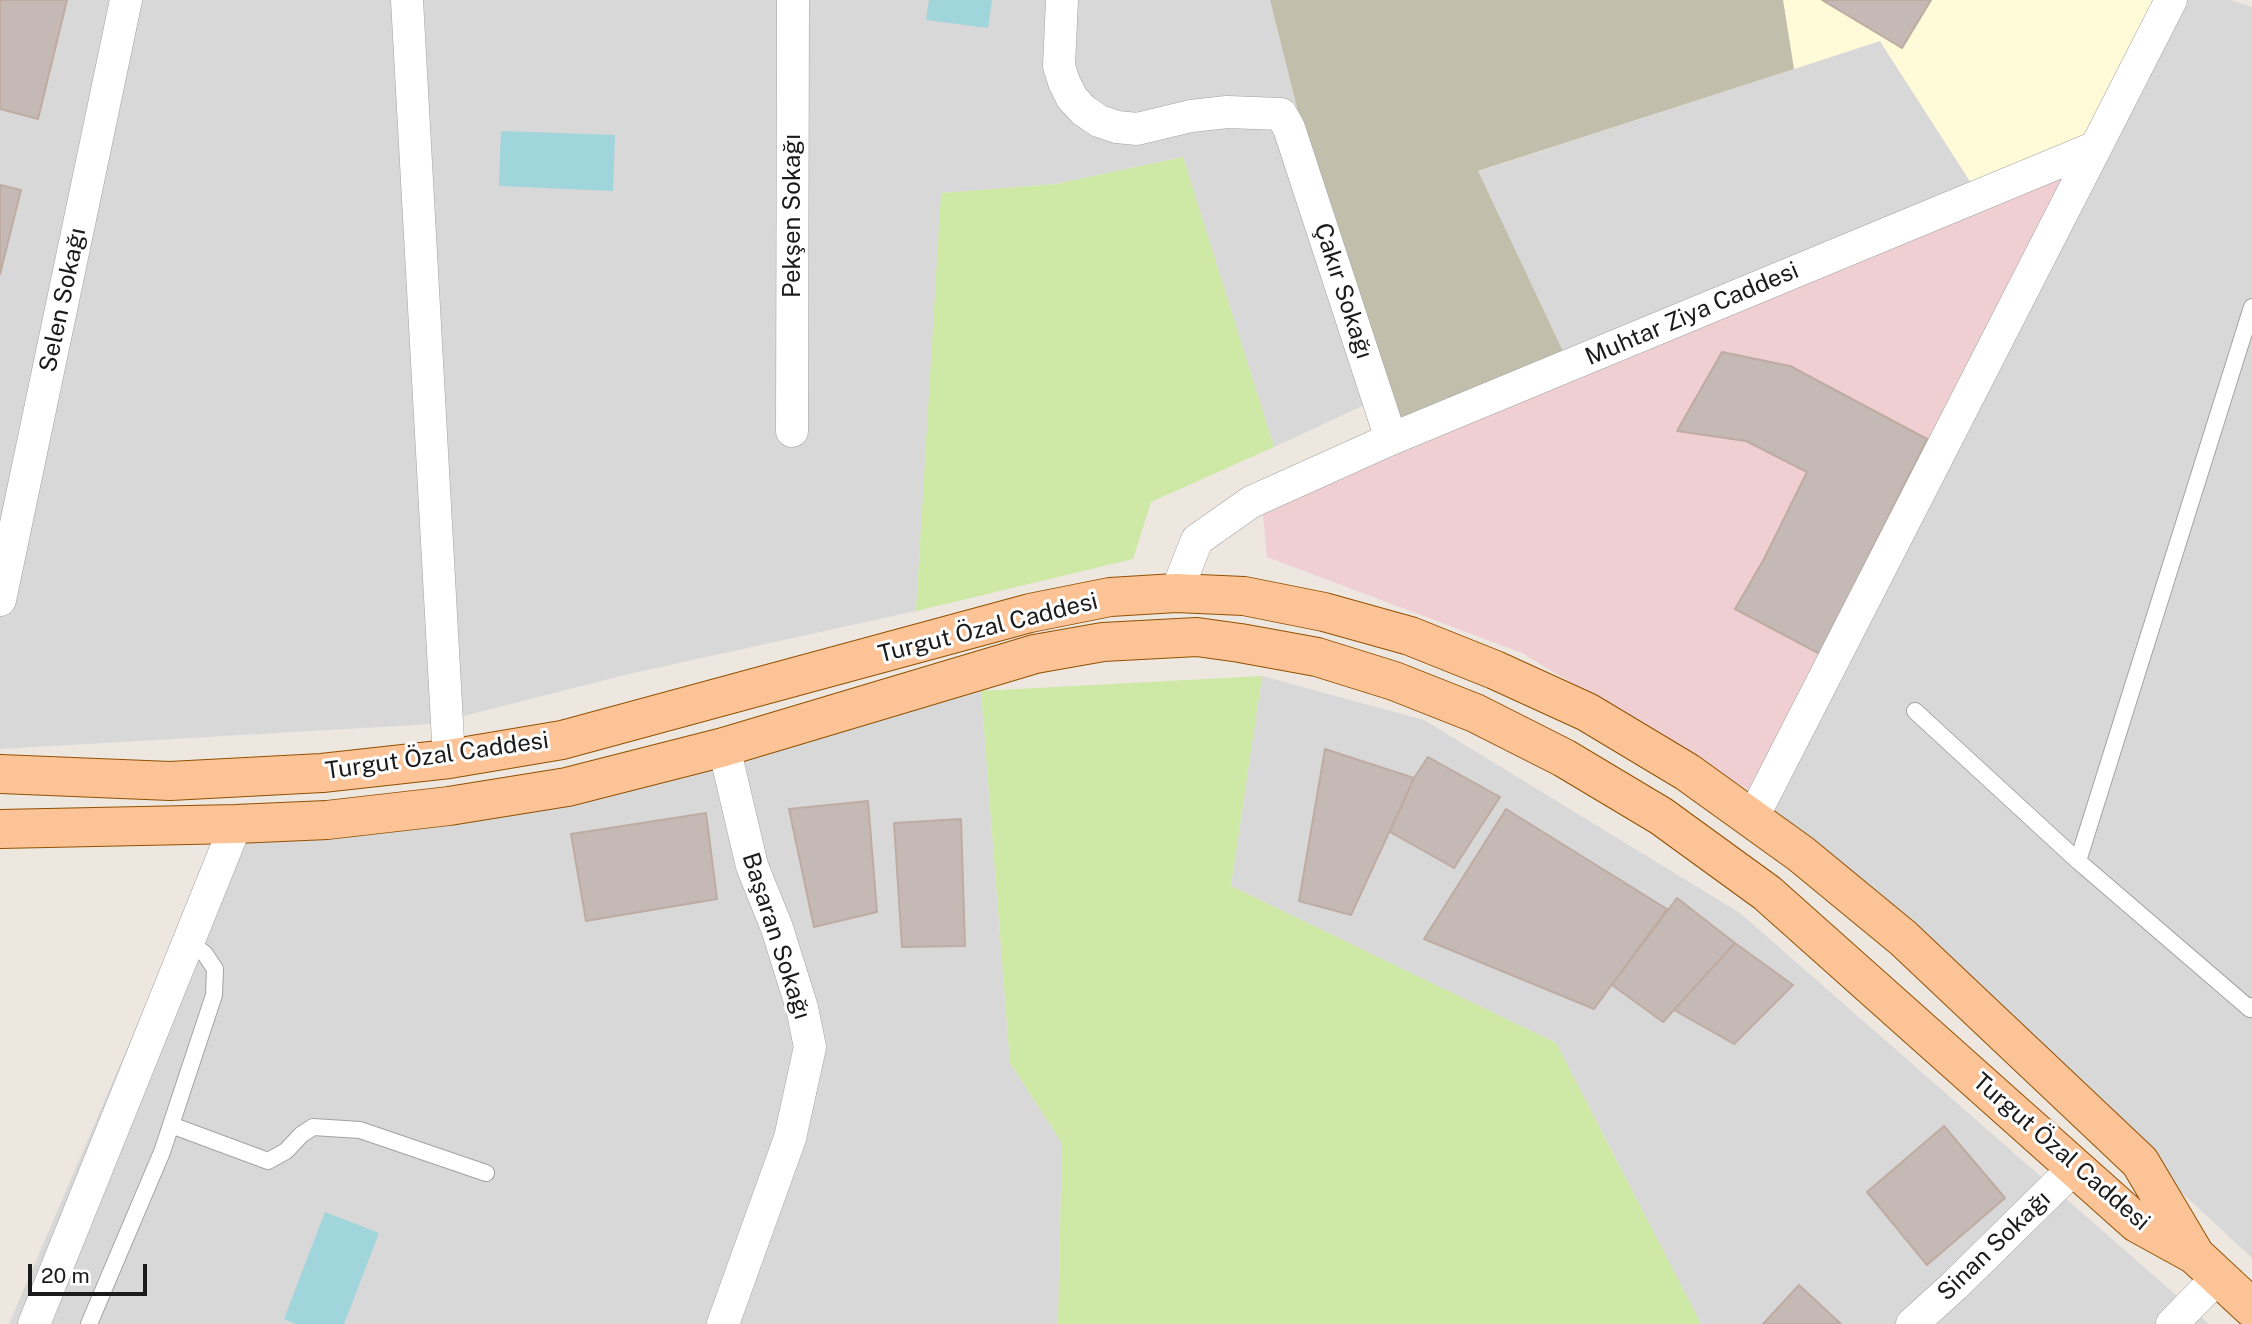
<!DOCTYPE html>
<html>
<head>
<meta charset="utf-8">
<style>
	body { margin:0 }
	#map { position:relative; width:2252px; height:1324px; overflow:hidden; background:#ede7e0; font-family:"Public Sans",sans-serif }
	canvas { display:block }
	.scale { position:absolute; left:28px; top:1264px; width:119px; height:32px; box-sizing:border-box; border:4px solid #1b1b1b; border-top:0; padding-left:9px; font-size:21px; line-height:24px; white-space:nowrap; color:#1b1b1b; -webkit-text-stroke:5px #fff; paint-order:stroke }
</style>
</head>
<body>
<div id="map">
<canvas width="2252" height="1324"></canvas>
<div class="scale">20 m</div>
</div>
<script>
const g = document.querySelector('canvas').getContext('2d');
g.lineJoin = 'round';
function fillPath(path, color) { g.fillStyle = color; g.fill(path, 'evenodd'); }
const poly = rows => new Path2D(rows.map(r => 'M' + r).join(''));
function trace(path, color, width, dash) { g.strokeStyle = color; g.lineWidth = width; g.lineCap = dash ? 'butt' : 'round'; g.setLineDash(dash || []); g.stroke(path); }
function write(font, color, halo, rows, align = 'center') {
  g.font = font + ' "Public Sans",sans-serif'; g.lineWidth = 6; g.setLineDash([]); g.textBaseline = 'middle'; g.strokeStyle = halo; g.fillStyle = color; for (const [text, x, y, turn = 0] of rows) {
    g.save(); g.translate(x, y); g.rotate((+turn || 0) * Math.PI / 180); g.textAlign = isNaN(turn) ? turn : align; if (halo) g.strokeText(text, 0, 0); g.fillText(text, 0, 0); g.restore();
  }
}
const residential = poly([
	[0,0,1270,0,1371,402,1274,447,1183,157,1056,184,942,193,916,611,633,673,432,724,0,749],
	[2161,0,2230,0,2252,7,2252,1258,1750,791],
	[1880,41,1973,186,1568,362,1477,172],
	[1262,676,1424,720,1740,913,2209,1324,1701,1324,1556,1043,1231,886],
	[981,691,1010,1063,1062,1143,1058,1324,9,1324,216,840,549,809]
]);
const commercial = poly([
	[2106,127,1750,791,1522,653,1267,557,1261,495]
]);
const education = poly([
	[1783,0,2161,0,2106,127,1973,186,1880,41,1794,69]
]);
const construction = poly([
	[1270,0,1783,0,1794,69,1478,171,1568,362,1381,443]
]);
const grass = poly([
	[1183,157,1274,447,1151,502,1133,559,916,611,941,193,1056,184],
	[1262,676,1231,886,1556,1043,1701,1324,1058,1324,1062,1143,1010,1063,981,691]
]);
const water = poly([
	[929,0,992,0,988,28,926,20],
	[501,131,615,135,613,191,499,186],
	[325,1212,379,1233,344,1324,296,1324,284,1319]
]);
const building = poly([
	[0,0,67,0,38,119,0,109,0,0],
	[1822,0,1931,0,1902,48,1822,0],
	[0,185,21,190,0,274,0,185],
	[1722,352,1790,366,1927,439,1820,654,1735,609,1764,559,1807,472,1746,441,1677,431,1722,352],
	[1325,749,1414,778,1351,915,1299,901,1325,749],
	[1428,757,1500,797,1454,868,1390,832,1414,778,1428,757],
	[868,801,877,912,814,927,789,809,868,801],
	[1506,809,1667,909,1594,1009,1424,939,1506,809],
	[706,813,717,899,586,921,571,834,706,813],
	[961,819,965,946,902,947,894,823,961,819],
	[1677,898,1735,943,1663,1022,1612,985,1677,898],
	[1735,943,1793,985,1734,1044,1674,1010,1735,943],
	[1944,1126,2005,1198,1927,1265,1867,1192,1944,1126],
	[1799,1285,1841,1324,1763,1324,1799,1285]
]);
const service = poly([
	[2252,307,2078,861,2250,1009,2252,1006],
	[1915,711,2078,861],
	[171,1125,268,1161,286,1151,301,1135,313,1127,360,1130,486,1173],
	[89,1324,162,1152,214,995,215,969,205,954,189,942]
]);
const minor = poly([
	[407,0,449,759],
	[1062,0,1059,66,1064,82,1072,98,1083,110,1099,121,1117,127,1137,129,1191,116,1227,112,1281,114,1289,128,1391,439],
	[792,431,793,0],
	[1176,593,1197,540,1251,502,1391,439,2096,147,2171,0],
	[0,600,126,0],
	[1752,819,2096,147],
	[34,1324,236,824],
	[723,1324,790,1138,810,1047,802,1008,777,928,752,866,724,747],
	[1912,1324,1954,1286,2075,1167],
	[2172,1324,2219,1276]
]);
const primary = poly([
	[0,774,170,781,322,773,449,759,562,740,1030,613,1110,597,1176,593,1244,596,1324,612,1410,636,1495,670,1587,712,1687,772,1801,854,1903,938,2140,1162,2194,1253],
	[0,829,236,824,327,820,449,806,567,787,724,747,1035,654,1103,642,1197,637,1240,643,1317,657,1394,681,1475,713,1564,758,1661,816,1767,893,2137,1223,2195,1255,2252,1308]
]);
const streetNames = [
	["Pekşen Sokağı",793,216,-90],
	["Çakır Sokağı",1343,291,72],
	["Selen Sokağı",63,300,-78],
	["Muhtar Ziya Caddesi",1692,314,-23],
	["Turgut Özal Caddesi",988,628,-14],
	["Turgut Özal Caddesi",437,756,-8],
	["Başaran Sokağı",776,936,72],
	["Turgut Özal Caddesi",2061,1152,41],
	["Sinan Sokağı",1994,1246,-44]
];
fillPath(residential, '#d9d8d8');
fillPath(commercial, '#efcfd1');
fillPath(education, '#fffad7');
fillPath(construction, '#c1bfac');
fillPath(grass, '#cee8a5');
fillPath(water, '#a0d5db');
fillPath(building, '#c4b9b4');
trace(building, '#beaca3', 2);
trace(service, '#a2a2a2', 18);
trace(minor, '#a2a2a2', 33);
trace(primary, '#925000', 40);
trace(service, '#fff', 16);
trace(minor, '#fff', 32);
trace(primary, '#fcc496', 38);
write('24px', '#1b1b1b', '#fff', streetNames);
</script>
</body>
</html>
